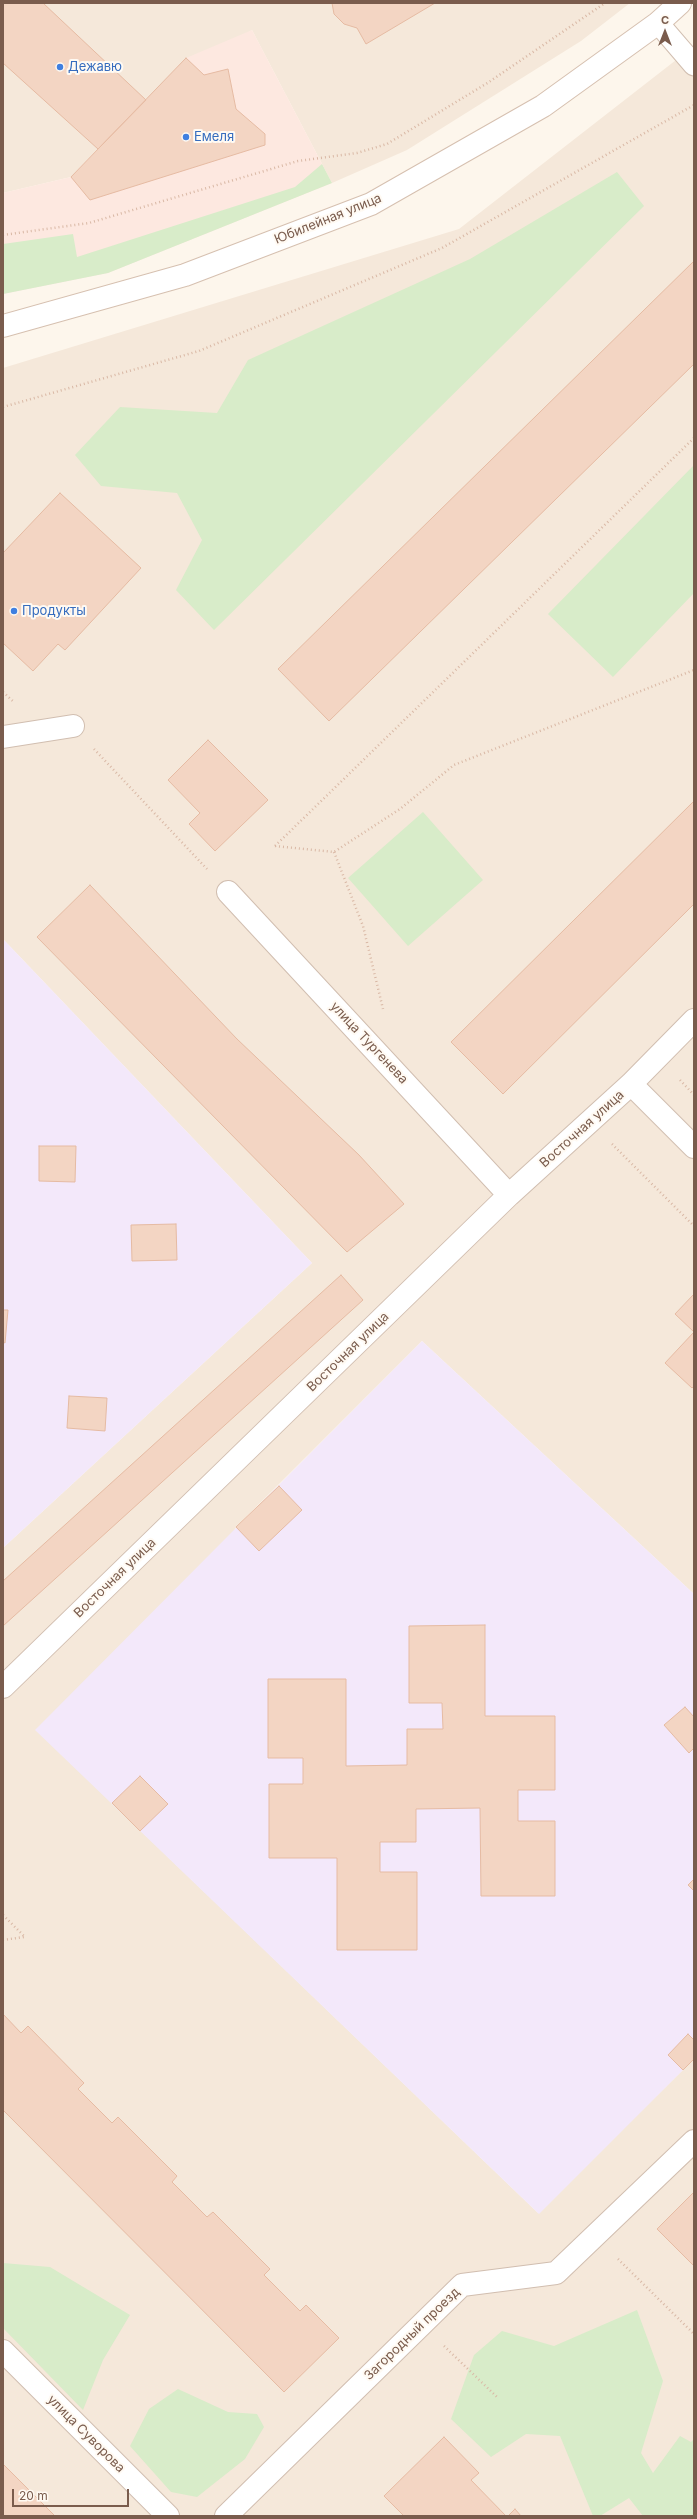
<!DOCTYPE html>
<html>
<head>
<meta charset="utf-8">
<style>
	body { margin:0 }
	#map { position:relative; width:697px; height:2519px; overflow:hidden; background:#fdf6ec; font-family:Inter,sans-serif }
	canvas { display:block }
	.frame { position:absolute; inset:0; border:4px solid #7a5c4d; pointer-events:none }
	.north { position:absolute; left:645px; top:12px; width:40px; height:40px; -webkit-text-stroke:3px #fffaf3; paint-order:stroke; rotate:0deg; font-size:11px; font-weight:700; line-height:16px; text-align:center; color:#7a5c4d }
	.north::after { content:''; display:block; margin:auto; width:14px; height:18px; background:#7a5c4d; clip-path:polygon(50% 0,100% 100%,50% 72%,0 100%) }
	.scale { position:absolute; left:12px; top:2489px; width:117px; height:18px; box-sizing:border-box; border:2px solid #7a5c4d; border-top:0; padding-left:5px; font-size:12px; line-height:14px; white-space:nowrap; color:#7a5c4d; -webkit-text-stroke:3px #fffaf3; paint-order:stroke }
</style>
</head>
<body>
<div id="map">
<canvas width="697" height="2519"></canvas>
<div class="frame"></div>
<div class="north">С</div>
<div class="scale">20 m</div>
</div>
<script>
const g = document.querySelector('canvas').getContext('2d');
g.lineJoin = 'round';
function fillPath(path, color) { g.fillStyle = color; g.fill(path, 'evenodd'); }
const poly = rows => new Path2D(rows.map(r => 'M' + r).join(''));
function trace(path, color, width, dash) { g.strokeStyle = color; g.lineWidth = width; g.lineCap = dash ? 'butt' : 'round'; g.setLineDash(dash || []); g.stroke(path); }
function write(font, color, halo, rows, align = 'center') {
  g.font = font + ' Inter,sans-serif'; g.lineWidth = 4; g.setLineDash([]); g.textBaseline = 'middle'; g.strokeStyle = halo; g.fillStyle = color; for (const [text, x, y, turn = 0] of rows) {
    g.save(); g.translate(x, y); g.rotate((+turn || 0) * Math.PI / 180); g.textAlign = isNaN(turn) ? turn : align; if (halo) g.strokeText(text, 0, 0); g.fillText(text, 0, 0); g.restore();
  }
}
const residential = poly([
	[3,3,630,3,581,41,407,150,332,183,252,30,146,100,71,177,3,193],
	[694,46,694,1594,422,1341,236,1527,112,1803,538,2213,694,2059,694,2516,3,2516,3,1548,312,1263,3,939,3,368,459,229]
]);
const commercial = poly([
	[252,30,332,183,108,273,3,294,3,193,71,177,186,58]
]);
const education = poly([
	[3,939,312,1263,3,1548],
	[422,1341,694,1594,694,2059,539,2214,35,1730]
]);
const green = poly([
	[322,164,332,183,108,273,3,294,3,244,73,234,77,257,295,187],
	[617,172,644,206,214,630,176,590,202,540,177,493,101,486,75,455,120,407,217,413,248,360,470,259],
	[694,465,694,593,613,677,548,614],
	[423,812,483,880,408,946,348,878],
	[3,2263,50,2267,130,2315,103,2360,83,2410,3,2328],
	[637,2310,663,2381,641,2453,653,2473,680,2436,691,2442,694,2439,694,2516,643,2516,629,2498,600,2516,593,2516,560,2436,526,2434,491,2457,451,2419,474,2355,502,2331,554,2346],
	[178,2389,228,2412,257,2414,264,2427,245,2459,197,2497,171,2492,130,2446,149,2409]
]);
const building = poly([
	[3,3,43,3,146,100,98,149,3,63,3,3],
	[332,3,435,3,366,44,357,28,344,24,334,14,332,3],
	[186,58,204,75,228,69,236,109,265,134,265,145,90,200,71,177,186,58],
	[694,261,694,364,329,721,278,669,694,261],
	[60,493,141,568,65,650,58,644,33,671,3,643,3,553,60,493],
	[208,740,268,800,215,851,189,824,200,813,168,780,208,740],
	[694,801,694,904,503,1094,451,1042,694,801],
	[90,885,237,1039,359,1155,404,1204,347,1252,37,937,90,885],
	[39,1146,76,1146,75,1182,39,1181,39,1146],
	[176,1224,177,1260,132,1261,131,1225,176,1224],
	[341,1275,363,1300,3,1626,3,1581,341,1275],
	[694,1294,694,1332,675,1314,694,1294],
	[3,1310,8,1310,5,1343,3,1342,3,1310],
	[694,1332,694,1386,692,1388,665,1363,694,1332],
	[69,1396,107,1398,105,1431,67,1428,69,1396],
	[279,1486,302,1510,259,1551,236,1527,279,1486],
	[485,1625,485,1716,555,1716,555,1790,518,1790,518,1821,555,1821,555,1896,481,1896,480,1808,416,1809,416,1842,380,1842,380,1872,417,1872,417,1950,337,1950,337,1858,269,1858,269,1784,303,1784,303,1758,268,1758,268,1679,346,1679,346,1766,407,1765,407,1729,443,1729,442,1703,409,1703,409,1626,485,1625],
	[685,1707,694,1717,694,1748,689,1753,664,1725,685,1707],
	[140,1776,168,1804,140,1831,112,1803,140,1776],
	[694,1879,694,1891,688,1885,694,1879],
	[3,2014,21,2033,28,2026,84,2083,78,2089,112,2123,118,2117,177,2176,172,2182,207,2217,213,2212,270,2269,264,2275,300,2311,306,2305,339,2338,284,2392,3,2110,3,2014],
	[688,2034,694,2040,694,2059,683,2070,668,2055,688,2034],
	[694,2192,694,2266,657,2229,694,2192],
	[444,2437,479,2473,471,2480,506,2516,404,2516,384,2496,444,2437],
	[3,2464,55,2516,3,2516,3,2464],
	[515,2509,521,2516,508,2516,515,2509]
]);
const path = poly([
	[3,235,89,223,298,161,357,153,387,144,489,82,605,3],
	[3,407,199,351,442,248,694,105],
	[3,692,14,702],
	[94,749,207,869],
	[275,846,694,438],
	[275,846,334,852,400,809,454,765,694,670],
	[334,852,363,926,383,1009],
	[680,1080,694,1095],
	[612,1144,694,1226],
	[3,1915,25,1937],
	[3,1940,24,1937],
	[618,2259,694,2334],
	[444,2346,497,2397]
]);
const lane = poly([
	[658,23,694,65]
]);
const street = poly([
	[3,737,73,726],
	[228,892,509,1195],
	[631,1084,694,1147],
	[3,1687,509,1195,631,1084,694,1020],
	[3,2351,168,2516],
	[226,2516,462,2285,556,2273,694,2141]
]);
const secondary = poly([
	[3,326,185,275,371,204,543,106,658,23,680,3]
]);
const markers = [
	[60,67,4,"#3f7fe0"],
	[186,137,4,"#3f7fe0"],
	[14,611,4,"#3f7fe0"]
];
const shopNames = [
	["Дежавю",68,67],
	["Емеля",194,137],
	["Продукты",22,611]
];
const streetNames = [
	["Юбилейная улица",328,219,-22],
	["улица Тургенева",369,1043,47],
	["Восточная улица",582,1129,-42],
	["Восточная улица",348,1352,-44],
	["Восточная улица",115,1578,-44],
	["Загородный проезд",412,2334,-44],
	["улица Суворова",86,2434,45]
];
fillPath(residential, '#f5e8da');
fillPath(commercial, '#fde8e0');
fillPath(education, '#f3e8fa');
fillPath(green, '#d8ecc9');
fillPath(building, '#f3d5c3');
trace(building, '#e6bba3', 1);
trace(lane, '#d1beb0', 23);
trace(street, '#d1beb0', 24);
trace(secondary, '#d6c0b0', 24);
trace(path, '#d9b8a5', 2.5, [1, 3]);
trace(lane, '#fff', 21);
trace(street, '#fff', 22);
trace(secondary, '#fff', 22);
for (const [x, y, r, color] of markers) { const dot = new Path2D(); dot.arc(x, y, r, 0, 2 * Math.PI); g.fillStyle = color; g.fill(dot); trace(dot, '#fffaf3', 1.5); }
write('13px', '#366cbe', '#fffaf3', shopNames, 'left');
write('13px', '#7a5c4d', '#fffaf3', streetNames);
</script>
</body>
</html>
